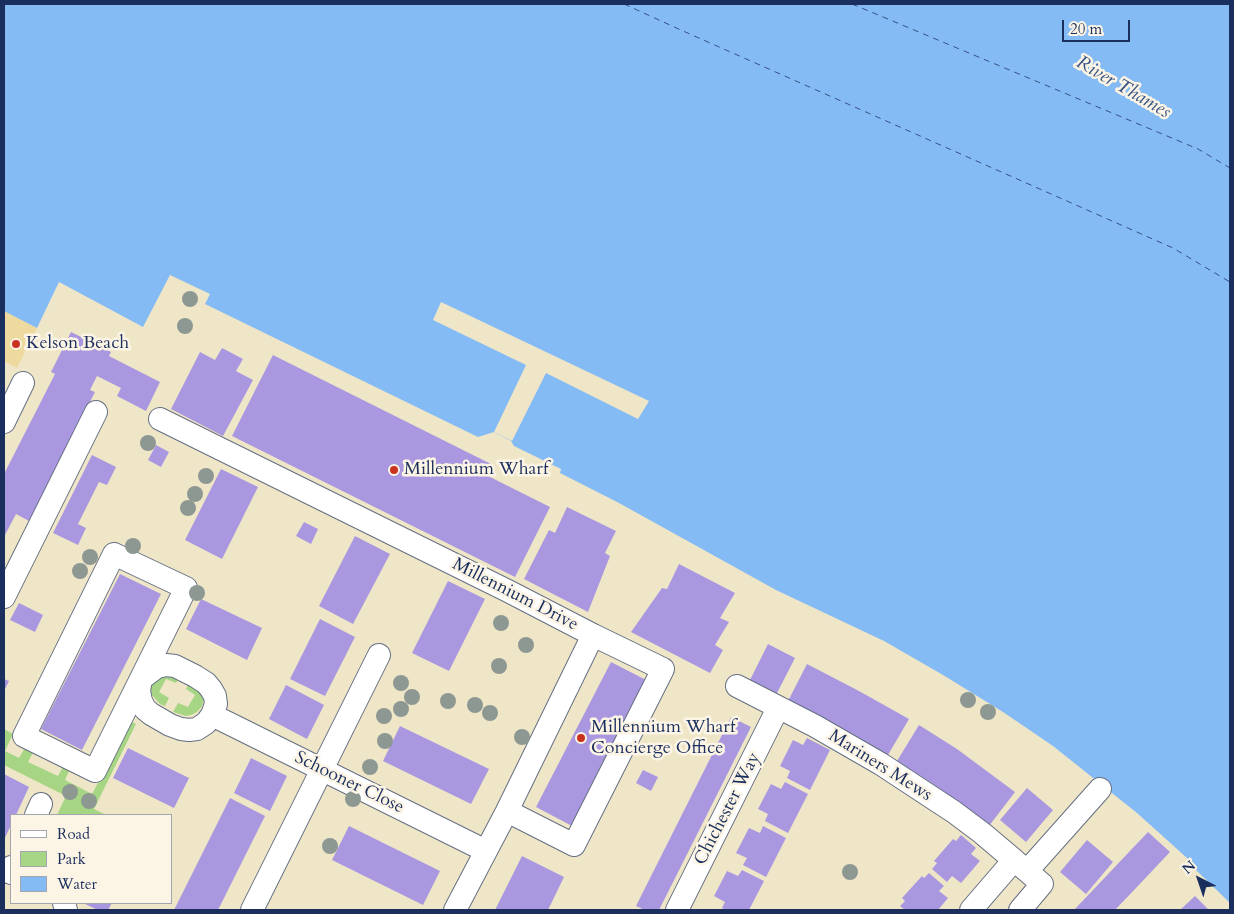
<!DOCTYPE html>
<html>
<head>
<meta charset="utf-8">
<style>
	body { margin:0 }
	#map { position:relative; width:1234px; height:914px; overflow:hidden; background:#efe6c8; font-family:Cardo,serif }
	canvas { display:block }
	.frame { position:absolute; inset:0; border:5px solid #1b2f5e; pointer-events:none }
	.legend { position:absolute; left:10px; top:814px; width:162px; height:90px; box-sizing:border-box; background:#fcf5e5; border:1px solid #a2a6af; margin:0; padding:6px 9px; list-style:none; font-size:15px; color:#1b2f5e }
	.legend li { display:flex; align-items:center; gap:10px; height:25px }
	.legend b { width:25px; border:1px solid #a2a6af }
	.north { position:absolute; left:1174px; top:854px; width:50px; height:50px; -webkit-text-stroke:4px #fcf5e5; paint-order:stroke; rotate:319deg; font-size:14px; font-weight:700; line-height:20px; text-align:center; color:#1b2f5e }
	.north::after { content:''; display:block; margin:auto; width:18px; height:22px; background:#1b2f5e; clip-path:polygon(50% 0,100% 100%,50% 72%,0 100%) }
	.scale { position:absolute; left:1062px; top:20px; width:68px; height:22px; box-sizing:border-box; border:2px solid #1b2f5e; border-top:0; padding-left:6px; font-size:15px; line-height:18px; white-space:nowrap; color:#1b2f5e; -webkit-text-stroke:4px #fcf5e5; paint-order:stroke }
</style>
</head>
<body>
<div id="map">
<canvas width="1234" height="914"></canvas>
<div class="frame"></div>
<ul class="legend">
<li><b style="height:6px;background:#fff"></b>Road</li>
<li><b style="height:14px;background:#a6d584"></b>Park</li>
<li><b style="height:14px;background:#85bbf5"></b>Water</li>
</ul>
<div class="north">N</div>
<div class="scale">20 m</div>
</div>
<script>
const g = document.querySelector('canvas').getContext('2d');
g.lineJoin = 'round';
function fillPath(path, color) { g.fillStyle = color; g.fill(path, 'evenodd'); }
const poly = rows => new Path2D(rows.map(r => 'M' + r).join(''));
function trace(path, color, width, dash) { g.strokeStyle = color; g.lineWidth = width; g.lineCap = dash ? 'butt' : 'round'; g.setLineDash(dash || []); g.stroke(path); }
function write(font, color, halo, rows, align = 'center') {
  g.font = font + ' Cardo,serif'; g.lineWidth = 5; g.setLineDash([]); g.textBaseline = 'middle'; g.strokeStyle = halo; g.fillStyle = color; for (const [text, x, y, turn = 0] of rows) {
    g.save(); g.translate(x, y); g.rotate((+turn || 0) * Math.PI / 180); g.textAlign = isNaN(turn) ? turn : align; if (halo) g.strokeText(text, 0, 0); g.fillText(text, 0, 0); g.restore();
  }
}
const green = poly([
	[158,674,180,676,176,683,166,679,159,692,169,698,165,706,160,704,151,694,151,688,153,680],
	[190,681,196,685,204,699,202,706,197,712,191,715,186,716,173,712,178,703,188,707,195,695,186,689],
	[130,721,136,724,94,809,106,815,57,815,66,796,4,765,4,729,13,734,5,751,19,758,27,744,35,749,28,762,58,776,65,763,71,767,65,780,92,794]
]);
const sand = poly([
	[4,311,37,328,17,368,4,361]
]);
const water = poly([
	[4,4,1230,4,1230,903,1196,870,1197,867,1137,813,1053,746,1003,712,943,675,884,641,776,590,619,503,560,473,561,469,514,446,511,441,494,432,478,437,205,304,210,294,170,275,143,327,59,282,37,328,4,311]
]);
const pier = poly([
	[441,302,649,401,638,419,546,373,512,441,494,432,526,365,433,320]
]);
const ferry = poly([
	[624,4,683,31,1173,248,1230,282],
	[852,4,1198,149,1230,168]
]);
const building = poly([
	[71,332,111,352,109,356,160,382,146,411,117,396,121,388,97,376,90,390,95,392,29,521,16,514,4,537,4,474,55,374,51,372],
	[222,348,243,359,236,371,253,380,223,436,171,409,200,352,215,360],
	[273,355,491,464,486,475,550,507,515,577,232,436],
	[156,445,169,452,161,467,148,460],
	[92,455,116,467,107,485,99,482,78,524,86,528,78,545,53,533],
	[221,469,258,487,222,559,185,540],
	[567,507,616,531,605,553,610,556,588,612,524,579,549,530,555,533],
	[304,522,318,529,311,544,296,536],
	[355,536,390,554,353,624,319,606],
	[679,564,735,593,720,618,729,622,715,645,723,650,710,673,631,632,662,588,667,589],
	[120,574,161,594,82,750,41,729],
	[448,581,485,599,449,671,412,653],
	[201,599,262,628,247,660,186,629],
	[19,603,43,615,35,632,10,620],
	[320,619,355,637,325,696,290,679],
	[768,644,795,658,776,695,749,682],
	[611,662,648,681,572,826,536,807],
	[807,664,859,691,909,719,888,755,850,733,788,701],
	[4,679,9,681,4,691],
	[286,685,324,705,307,739,269,719],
	[731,717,751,727,659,910,645,910,636,906],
	[919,725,957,749,1015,792,989,826,933,784,897,761],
	[400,726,489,769,471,804,383,761],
	[807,738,830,750,810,790,787,778,790,771,780,766,793,740,803,745],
	[128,748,189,778,174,808,113,778],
	[251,758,287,776,270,811,234,793],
	[643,770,658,777,651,791,636,783],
	[4,774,29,787,16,815,11,815,11,825,4,840],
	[785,782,808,794,788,833,765,821,768,814,758,809,771,784,781,789],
	[1027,788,1053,810,1026,842,1000,820],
	[230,798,265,816,218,910,174,910],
	[349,826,440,871,423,905,332,860],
	[763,826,786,838,766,877,743,865,747,858,736,853,749,828,760,833],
	[1148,832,1170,852,1136,888,1115,910,1074,910],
	[961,835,976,848,971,854,980,861,961,883,952,876,947,882,932,869,937,863,934,861,953,839,956,841],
	[1087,840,1113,862,1086,894,1060,872],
	[522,856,564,877,548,910,495,910],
	[742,870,764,881,749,910,725,910,722,908,725,902,714,896,727,871,738,876],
	[929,873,944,886,939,891,948,898,938,910,905,910,900,906,905,901,902,898,922,876,924,878],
	[1195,896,1209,910,1180,910],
	[83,903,112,903,108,910,98,910]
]);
const minor = poly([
	[160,419,508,591,593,635,507,811,455,910],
	[4,422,23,383],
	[114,554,186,588,95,771,24,736,114,554],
	[4,597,96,412],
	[166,665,175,666,195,676,206,683,211,689,215,696,216,704,212,715,206,723,197,729,189,730,181,729,170,725,151,714,145,709,141,701,139,691,141,679,157,667,166,665],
	[737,686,815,726,881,764,954,812,982,833,1014,860],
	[212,715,486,851],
	[507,811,574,845,663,669,593,635],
	[36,815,41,804],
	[11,867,9,872,11,873],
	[1027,871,1100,789],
	[64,903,66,910],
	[252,910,379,655],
	[677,910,778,708],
	[971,910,1014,860,1042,884,1020,910]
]);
const trees = [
	[190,299],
	[185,326],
	[148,443],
	[206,476],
	[195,494],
	[188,508],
	[133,546],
	[90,557],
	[80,571],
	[197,593],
	[501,623],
	[526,645],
	[499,666],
	[401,683],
	[412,697],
	[968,700],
	[448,701],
	[475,705],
	[401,709],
	[988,712],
	[490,713],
	[384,716],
	[522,737],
	[385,741],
	[370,767],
	[70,792],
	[353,799],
	[89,801],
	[330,846],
	[850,872]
];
const markers = [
	[16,344,5,"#c8321e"],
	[394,470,5,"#c8321e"],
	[581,738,5,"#c8321e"]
];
const poiNames = [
	["Kelson Beach",26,344],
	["Millennium Wharf",404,470],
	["Millennium Wharf",591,728],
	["Concierge Office",591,749]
];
const streetNames = [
	["Millennium Drive",515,595,27],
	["Mariners Mews",880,766,32],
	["Schooner Close",349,783,26],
	["Chichester Way",728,809,-63]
];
const waterNames = [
	["River Thames",1123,88,30]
];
fillPath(green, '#a6d584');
fillPath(sand, '#eeda9e');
fillPath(water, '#85bbf5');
fillPath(pier, '#efe6c8');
trace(ferry, '#365284', 1, [6, 5]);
fillPath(building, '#a998e0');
trace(minor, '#656f83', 24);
trace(minor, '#fff', 22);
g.fillStyle = '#8e9893';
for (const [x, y] of trees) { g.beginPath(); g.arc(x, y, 8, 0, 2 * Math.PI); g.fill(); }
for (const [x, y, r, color] of markers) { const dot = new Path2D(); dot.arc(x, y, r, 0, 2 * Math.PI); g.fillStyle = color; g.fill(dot); trace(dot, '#fcf5e5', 2); }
write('18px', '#1b2f5e', '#fcf5e5', poiNames, 'left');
write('18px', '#1b2f5e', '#fcf5e5', streetNames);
write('italic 19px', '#365284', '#fcf5e5', waterNames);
</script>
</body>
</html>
